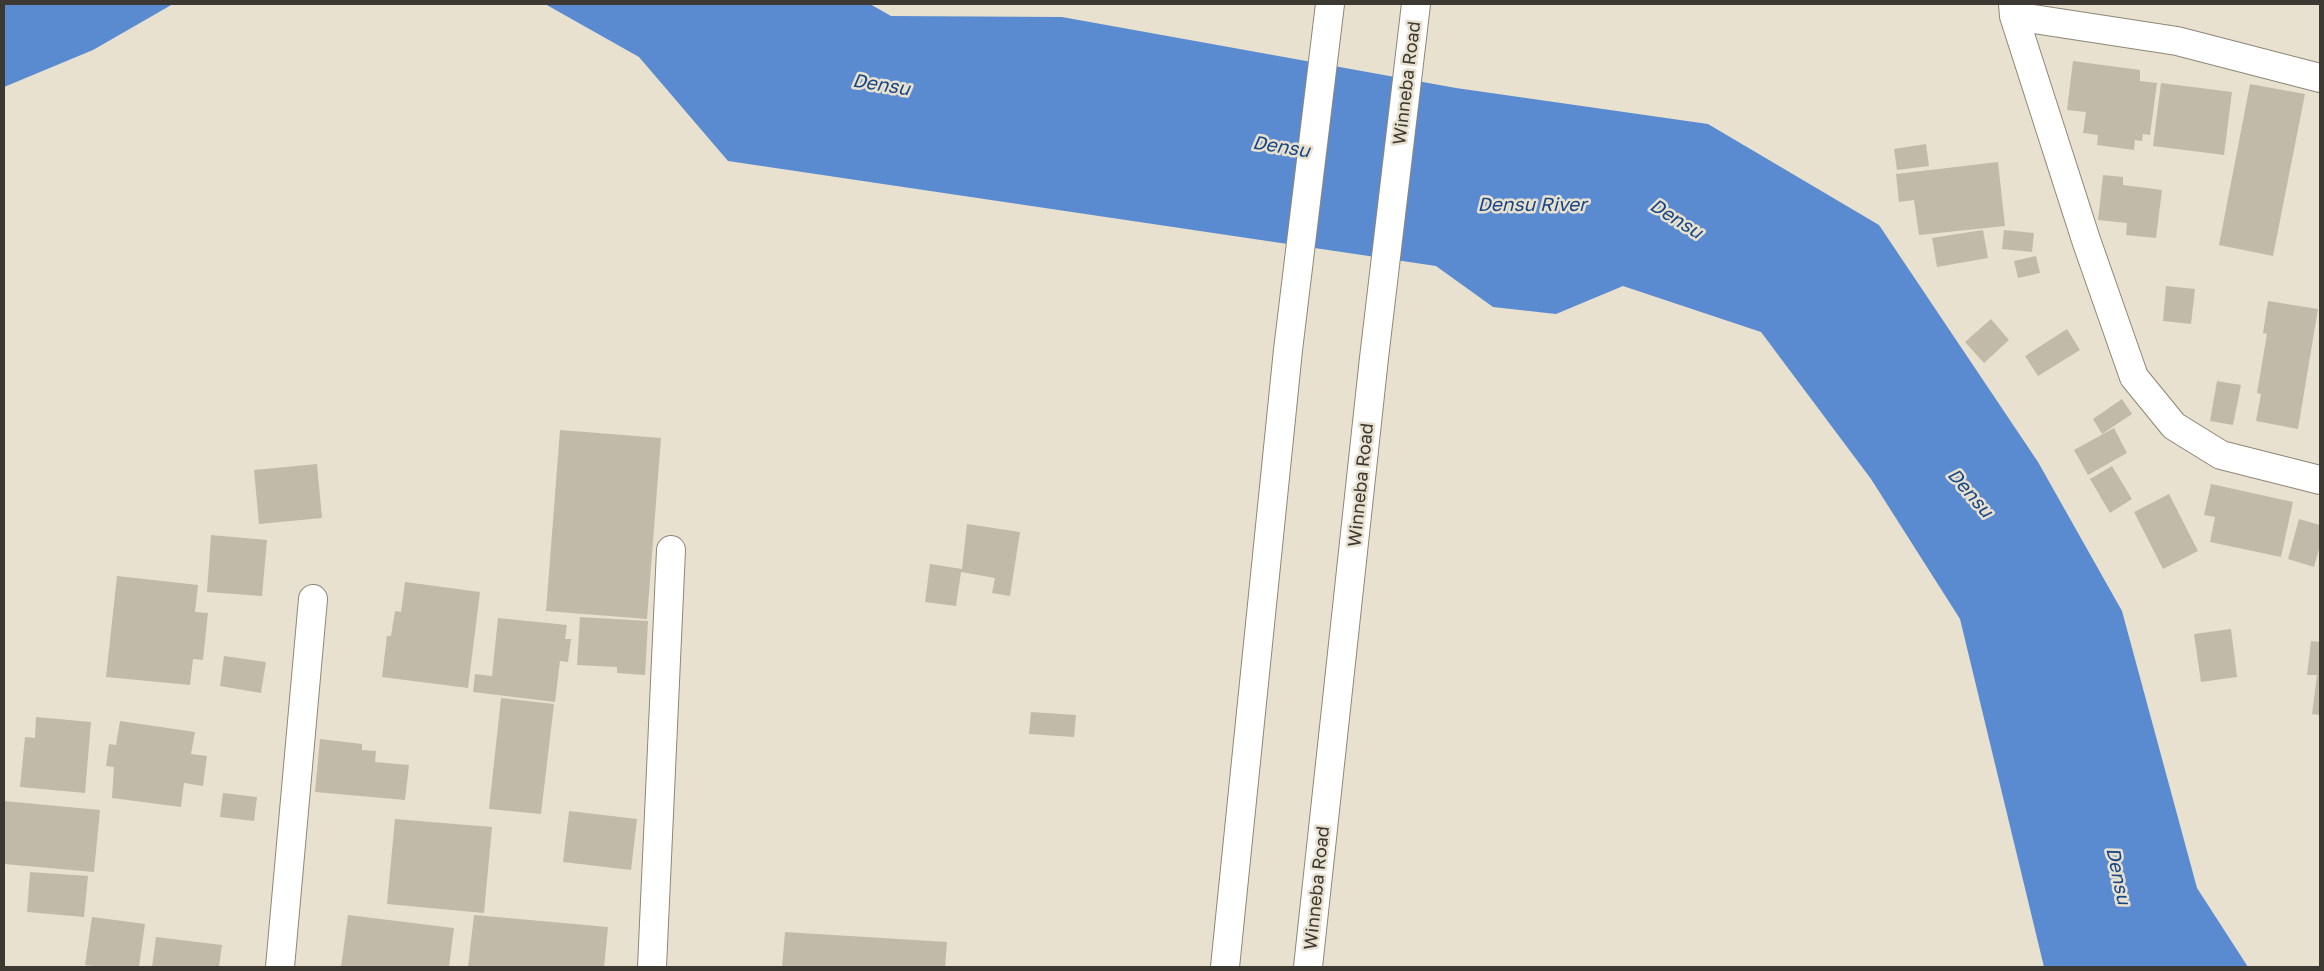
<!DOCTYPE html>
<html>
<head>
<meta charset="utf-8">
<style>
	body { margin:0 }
	#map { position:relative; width:2324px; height:971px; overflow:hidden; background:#e9e1cf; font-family:"Golos Text",sans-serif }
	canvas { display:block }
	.frame { position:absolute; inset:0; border:5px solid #3c3932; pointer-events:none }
</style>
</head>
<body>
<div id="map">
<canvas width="2324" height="971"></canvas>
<div class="frame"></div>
</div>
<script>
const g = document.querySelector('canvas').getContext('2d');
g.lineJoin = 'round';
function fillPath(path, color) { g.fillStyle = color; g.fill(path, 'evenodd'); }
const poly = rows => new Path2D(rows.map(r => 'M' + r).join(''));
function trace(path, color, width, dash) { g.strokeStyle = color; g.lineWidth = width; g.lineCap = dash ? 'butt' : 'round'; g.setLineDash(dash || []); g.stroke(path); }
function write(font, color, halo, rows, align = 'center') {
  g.font = font + ' "Golos Text",sans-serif'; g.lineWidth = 5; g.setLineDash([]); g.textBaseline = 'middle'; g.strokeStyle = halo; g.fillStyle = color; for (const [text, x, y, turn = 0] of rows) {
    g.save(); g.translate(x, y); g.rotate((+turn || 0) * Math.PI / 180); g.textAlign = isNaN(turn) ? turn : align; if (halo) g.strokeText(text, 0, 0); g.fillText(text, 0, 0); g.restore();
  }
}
const water = poly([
	[4,4,173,4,93,50,4,87],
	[545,4,870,4,891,16,1062,17,1456,88,1708,124,1879,225,2038,462,2122,611,2197,888,2248,967,2044,967,1960,619,1871,479,1761,332,1623,286,1556,314,1493,307,1436,266,728,161,639,57]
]);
const building = poly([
	[2073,61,2140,70,2140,81,2157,83,2150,135,2143,134,2142,141,2135,140,2134,150,2097,145,2098,135,2083,133,2086,112,2067,110],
	[2161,83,2232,92,2224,155,2153,146],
	[2250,84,2305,94,2273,256,2219,245],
	[1926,144,1929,166,1897,170,1894,149],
	[1998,162,2005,226,1919,235,1914,200,1899,202,1896,174],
	[2103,175,2123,177,2123,185,2162,190,2156,238,2126,235,2127,223,2098,220],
	[1983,230,1988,258,1937,267,1932,238],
	[2004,230,2034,233,2032,252,2002,249],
	[2036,256,2040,273,2018,278,2014,261],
	[2166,286,2195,289,2191,324,2163,321],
	[2268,301,2318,309,2298,429,2256,421,2261,394,2257,393,2267,334,2263,333],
	[1991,319,2009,340,1984,363,1965,342],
	[2067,329,2080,350,2038,376,2025,356],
	[2217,381,2241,385,2233,425,2210,421],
	[2122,399,2132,414,2102,434,2093,419],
	[2114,428,2127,453,2088,475,2074,450],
	[560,430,661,438,647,619,546,611],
	[317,464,322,518,259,524,254,470],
	[2112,466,2132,499,2110,513,2090,479],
	[2211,484,2293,502,2281,557,2210,542,2215,517,2204,515],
	[2169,494,2198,551,2163,569,2134,512],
	[2299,519,2320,525,2320,545,2314,567,2288,559],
	[967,524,1020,532,1010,596,992,593,995,578,961,572,956,606,925,602,930,564,962,569],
	[211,535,267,540,262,596,207,592],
	[117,576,198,585,195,612,208,613,203,660,193,659,190,685,106,677],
	[405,582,480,592,468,688,382,677,387,636,391,636,395,611,401,612],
	[580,617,648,621,645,675,617,673,617,667,577,665],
	[498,618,567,625,565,639,571,639,568,662,560,661,555,702,473,692,475,674,492,676],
	[2231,629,2237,677,2201,682,2194,634],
	[2311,641,2320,642,2320,715,2312,714,2317,675,2307,675],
	[224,656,266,662,261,693,220,686],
	[501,698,554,704,541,814,489,809],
	[1031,712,1076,715,1074,737,1029,734],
	[36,717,91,722,85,793,20,787,25,737,35,738],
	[120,721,195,732,191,754,207,756,203,786,184,783,181,807,112,798,114,767,106,766,109,744,116,745],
	[320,739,362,744,362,750,376,751,375,762,409,765,405,800,315,792],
	[223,793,257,797,254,821,220,817],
	[4,801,100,810,94,872,4,864],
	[569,811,637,819,631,870,563,862],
	[395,819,492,827,484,913,387,904],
	[30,872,88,876,84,917,27,912],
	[348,915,454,928,449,967,341,967],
	[474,915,608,927,604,967,468,967],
	[92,917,145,924,139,967,105,967,85,965],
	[785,932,947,942,945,967,782,967],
	[156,937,222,945,219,967,152,967]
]);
const minor = poly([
	[2013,4,2014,16,2086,240,2134,377,2174,426,2221,455,2320,480],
	[2014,16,2177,41,2320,78],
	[280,967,313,599],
	[652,967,671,550]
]);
const highway = poly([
	[1225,967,1288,350,1330,4],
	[1308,967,1374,358,1416,4]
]);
const streetNames = [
	["Winneba Road",1407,83,-83],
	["Winneba Road",1361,485,-84],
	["Winneba Road",1317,888,-84]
];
const waterNames = [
	["Densu",881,85,9],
	["Densu",1281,147,9],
	["Densu River",1532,205],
	["Densu",1676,219,32],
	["Densu",1970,493,49],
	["Densu",2118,876,78]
];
fillPath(water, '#5a8bd1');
fillPath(building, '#c2baa8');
trace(minor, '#8e8676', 30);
trace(highway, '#8e8676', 30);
trace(minor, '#fff', 28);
trace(highway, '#fff', 28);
write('18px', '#3c3932', '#e9e1cf', streetNames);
write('italic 19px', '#164686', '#e9e1cf', waterNames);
</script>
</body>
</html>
